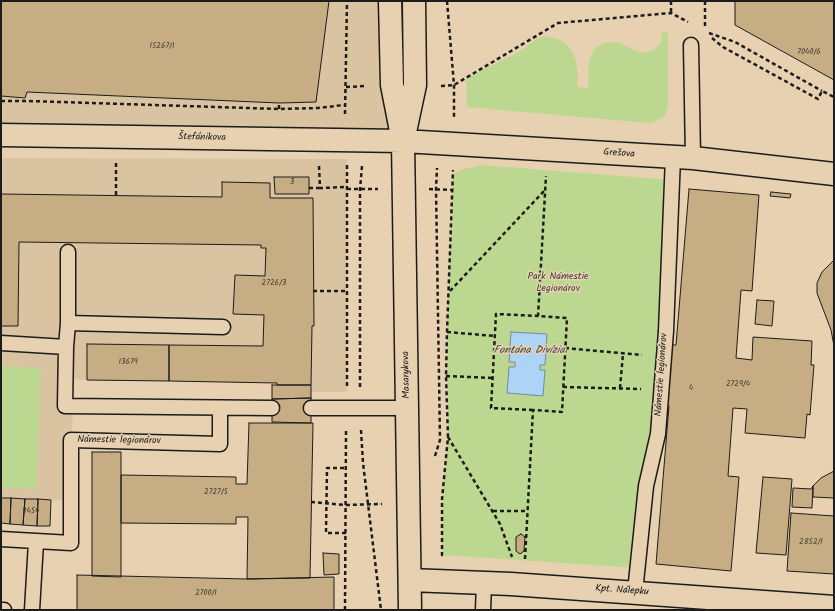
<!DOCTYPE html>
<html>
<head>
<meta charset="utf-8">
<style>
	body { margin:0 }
	#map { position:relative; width:835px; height:611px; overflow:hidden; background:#e8d1b1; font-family:Kalam,sans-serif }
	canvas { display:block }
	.frame { position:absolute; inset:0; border:2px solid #1c1c1c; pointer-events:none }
</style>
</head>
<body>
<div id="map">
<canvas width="835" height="611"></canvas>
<div class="frame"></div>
</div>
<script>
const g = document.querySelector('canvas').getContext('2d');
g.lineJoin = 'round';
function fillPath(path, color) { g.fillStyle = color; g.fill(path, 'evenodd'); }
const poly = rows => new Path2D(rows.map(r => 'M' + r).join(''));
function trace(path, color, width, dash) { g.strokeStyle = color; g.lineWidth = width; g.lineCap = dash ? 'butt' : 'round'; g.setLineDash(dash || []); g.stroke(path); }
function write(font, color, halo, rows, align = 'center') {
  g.font = font + ' Kalam,sans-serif'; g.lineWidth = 3; g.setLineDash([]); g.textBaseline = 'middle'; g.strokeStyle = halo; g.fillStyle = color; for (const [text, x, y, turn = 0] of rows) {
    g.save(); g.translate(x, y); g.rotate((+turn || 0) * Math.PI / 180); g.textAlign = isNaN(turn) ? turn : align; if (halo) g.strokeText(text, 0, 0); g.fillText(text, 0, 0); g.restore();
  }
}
const built = poly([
	[1,1,393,1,394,140,1,135],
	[1,158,347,159,347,392,311,392,311,385,277,385,276,383,87,380,73,379,71,501,1,498]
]);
const green = poly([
	[668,32,668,105,665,115,662,118,654,122,649,123,467,107,466,78,519,52,536,39,546,36,560,40,567,45,573,53,576,61,578,77,577,87,588,88,589,60,595,48,603,43,618,42,640,53,647,52,653,50,659,45,662,40,661,33],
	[481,165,672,180,668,270,637,568,442,555,442,499,448,437,447,332,453,174,464,169],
	[1,366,41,368,36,489,1,488]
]);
const water = poly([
	[511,332,547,334,545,365,540,365,540,370,545,370,543,396,507,393,509,367,515,367,515,362,509,362,511,332]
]);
const building = poly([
	[1,1,329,1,316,102,279,103,27,92,25,98,1,96,1,1],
	[735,1,834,1,834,80,735,25,735,1],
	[274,177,309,177,309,194,275,194,274,177],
	[222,182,270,183,270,198,313,198,314,326,312,326,311,385,277,385,277,383,169,381,169,345,263,346,264,315,233,314,235,275,265,276,266,248,261,248,261,245,19,242,18,326,1,326,1,194,222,197,222,182],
	[689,189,759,195,752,291,741,290,736,358,752,360,753,337,812,341,811,365,814,365,810,415,807,414,805,438,745,433,747,409,733,408,728,476,739,477,731,571,656,564,669,406,662,405,667,345,676,345,689,189],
	[771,192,791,194,790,198,770,196,771,192],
	[834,260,834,346,831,330,817,293,817,283,822,272,834,260],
	[757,300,774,301,772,326,755,324,757,300],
	[87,344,169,345,169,381,87,380,87,344],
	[272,385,311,385,311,398,272,399,272,385],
	[311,398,311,423,272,422,272,399,311,398],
	[249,423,313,423,310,578,247,579,248,517,236,517,236,524,121,523,121,475,236,477,236,484,247,484,249,423],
	[92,452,121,452,121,577,92,576,92,452],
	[834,471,834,498,813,497,813,486,821,478,834,471],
	[763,477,792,479,786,555,756,553,763,477],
	[813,486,812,508,792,507,793,488,811,489,813,486],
	[1,498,11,498,10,524,1,523,1,498],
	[11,498,25,499,23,525,10,524,11,498],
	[25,499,38,499,37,526,23,525,25,499],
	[38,499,51,500,50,526,37,526,38,499],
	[791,513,834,516,834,574,787,571,791,513],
	[521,534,525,537,524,551,520,554,516,551,516,537,521,534],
	[323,553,339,554,339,574,324,575,323,553],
	[77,575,247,579,334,577,334,610,77,610,77,575]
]);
const path = poly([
	[447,1,454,85,454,119],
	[671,1,671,13],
	[705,1,705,29],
	[709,33,735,42,822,91],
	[712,38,723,47,818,99,822,91,834,97],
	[441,86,454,85,558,23,671,13,688,22],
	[346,87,366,86],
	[1,101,29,101,279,109,318,108,344,105],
	[279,109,279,103],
	[345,114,347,1],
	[116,163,116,196],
	[319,166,320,188,347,187],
	[309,188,320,188],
	[347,189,378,189],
	[429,189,453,190],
	[313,291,347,291],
	[450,291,545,190],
	[447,332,495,336],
	[565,348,642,355],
	[446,376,493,378],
	[347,386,347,165],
	[360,387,360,190,362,166],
	[563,387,641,389],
	[620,388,623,354],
	[533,410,491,408,496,314,538,316],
	[361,430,363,463,381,610],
	[448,437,500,524,512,557],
	[435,456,440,440,436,189,437,168],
	[311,502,346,505,382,504],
	[493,511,528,511],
	[346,533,326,533,327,468,346,468],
	[443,555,442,555,442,499,448,437,446,376,447,332,453,170],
	[525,559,533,410,562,412,567,318,538,316,546,176],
	[345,610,346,429]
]);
const service = poly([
	[691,45,693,158],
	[68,323,68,252],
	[1,343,66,347,65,406,272,408],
	[66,347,68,323,223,327],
	[311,408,407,408],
	[1,539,71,543,71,440,220,444,220,408],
	[635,592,646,486,658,434,666,331,673,157],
	[1,610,4,610],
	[32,610,36,542],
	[483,610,484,583]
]);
const minor = poly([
	[390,1,392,85,403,141,410,610],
	[405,132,415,85,414,1],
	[1,135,403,141,693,158,834,174],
	[410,580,511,584,834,607]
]);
const numberNames = [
	["15267/1",162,47],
	["7040/6",809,53],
	["3",292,183],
	["2726/3",274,284],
	["13679",128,363],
	["2729/4",738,385],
	["4",691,389],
	["2727/5",216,493],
	["9454",31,512],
	["2852/1",811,543],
	["2700/1",206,594]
];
const streetNames = [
	["Štefánikova",202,138,1],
	["Grešova",619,154,4],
	["Masarykova",407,375,-91],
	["Námestie legionárov",662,375,-86],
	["Námestie legionárov",119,441,1],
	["Kpt. Nálepku",622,591,4]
];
const parkNames = [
	["Park Námestie",558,277],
	["Legionárov",558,289]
];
const waterNames = [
	["Fontána Divízia",529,351]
];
fillPath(built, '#dac3a0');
fillPath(green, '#bcd890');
fillPath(water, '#add3f6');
trace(water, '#738a9f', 1);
fillPath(building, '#c6ad83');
trace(building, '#1c1c1c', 1);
trace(service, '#1c1c1c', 17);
trace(minor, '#1c1c1c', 25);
trace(path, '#1c1c1c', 2.5, [4, 3]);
trace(service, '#e8d1b1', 14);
trace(minor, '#e8d1b1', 22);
write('8px', '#464036', null, numberNames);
write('10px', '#1c1c1c', '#e8d1b1', streetNames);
write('10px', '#3c4233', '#e8d1b1', parkNames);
write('italic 11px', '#394148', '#e8d1b1', waterNames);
</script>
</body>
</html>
